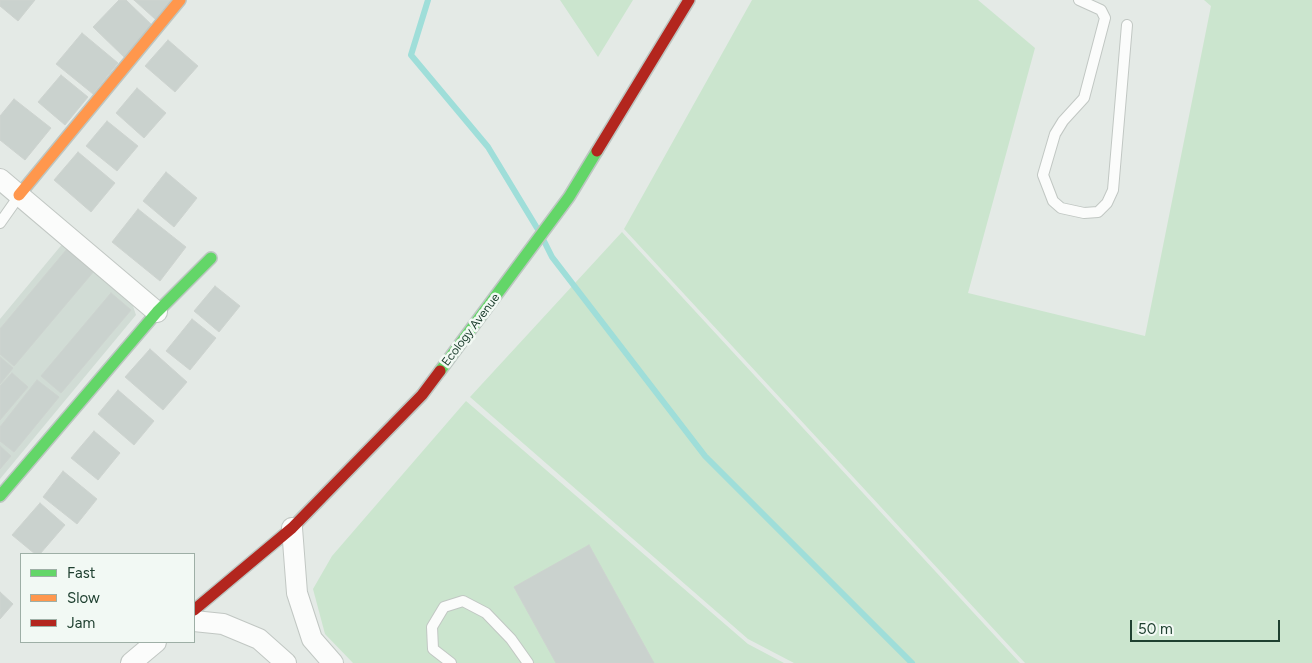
<!DOCTYPE html>
<html>
<head>
<meta charset="utf-8">
<style>
	body { margin:0 }
	#map { position:relative; width:1312px; height:663px; overflow:hidden; background:#e4eae6; font-family:Figtree,sans-serif }
	canvas { display:block }
	.legend { position:absolute; left:20px; top:553px; width:175px; height:90px; box-sizing:border-box; background:#f2f9f4; border:1px solid #9eafa6; margin:0; padding:6px 9px; list-style:none; font-size:15px; color:#1f4030 }
	.legend li { display:flex; align-items:center; gap:10px; height:25px }
	.legend b { width:25px; border:1px solid #9eafa6 }
	.scale { position:absolute; left:1130px; top:620px; width:150px; height:22px; box-sizing:border-box; border:2px solid #1f4030; border-top:0; padding-left:6px; font-size:15px; line-height:18px; white-space:nowrap; color:#1f4030; -webkit-text-stroke:4px #f2f9f4; paint-order:stroke }
</style>
</head>
<body>
<div id="map">
<canvas width="1312" height="663"></canvas>
<ul class="legend">
<li><b style="height:6px;background:#63d668"></b>Fast</li>
<li><b style="height:6px;background:#ff974d"></b>Slow</li>
<li><b style="height:6px;background:#b3261e"></b>Jam</li>
</ul>
<div class="scale">50 m</div>
</div>
<script>
const g = document.querySelector('canvas').getContext('2d');
g.lineJoin = 'round';
function fillPath(path, color) { g.fillStyle = color; g.fill(path, 'evenodd'); }
const poly = rows => new Path2D(rows.map(r => 'M' + r).join(''));
function trace(path, color, width, dash) { g.strokeStyle = color; g.lineWidth = width; g.lineCap = dash ? 'butt' : 'round'; g.setLineDash(dash || []); g.stroke(path); }
function write(font, color, halo, rows, align = 'center') {
  g.font = font + ' Figtree,sans-serif'; g.lineWidth = 5; g.setLineDash([]); g.textBaseline = 'middle'; g.strokeStyle = halo; g.fillStyle = color; for (const [text, x, y, turn = 0] of rows) {
    g.save(); g.translate(x, y); g.rotate((+turn || 0) * Math.PI / 180); g.textAlign = isNaN(turn) ? turn : align; if (halo) g.strokeText(text, 0, 0); g.fillText(text, 0, 0); g.restore();
  }
}
const built = poly([
	[64,242,131,300,136,315,0,479,0,319]
]);
const green = poly([
	[560,0,633,0,598,57],
	[752,0,978,0,1035,48,968,293,1145,336,1211,6,1204,0,1312,0,1312,663,1025,663,624,229],
	[622,232,1020,663,794,663,748,639,470,397],
	[466,401,748,644,784,663,353,663,325,634,313,589,332,556]
]);
const stream = poly([
	[428,0,411,55,488,147,537,228],
	[544,241,552,257,705,456,912,663]
]);
const building = poly([
	[0,0,35,0,18,21,0,6,0,0],
	[119,0,126,0,155,28,125,58,93,27,119,0],
	[134,0,172,0,155,19,134,0],
	[82,33,118,63,93,94,56,64,82,33],
	[168,40,198,66,175,92,145,66,168,40],
	[61,75,88,97,65,125,38,102,61,75],
	[137,88,166,113,144,138,116,113,137,88],
	[14,99,51,128,25,160,0,140,0,116,14,99],
	[107,121,138,146,117,171,86,146,107,121],
	[78,152,115,183,91,212,54,180,78,152],
	[166,172,197,198,174,227,143,201,166,172],
	[138,209,186,247,160,281,112,242,138,209],
	[67,249,94,271,14,366,0,354,0,329,67,249],
	[215,286,240,306,219,332,194,311,215,286],
	[111,293,131,310,61,393,41,376,111,293],
	[192,319,216,338,190,370,166,351,192,319],
	[150,349,187,382,163,410,125,377,150,349],
	[0,357,13,368,0,384,0,357],
	[12,373,28,387,0,420,0,386,12,373],
	[37,380,59,397,14,452,0,441,0,427,37,380],
	[118,390,154,421,134,445,98,414,118,390],
	[94,431,120,453,98,480,71,458,94,431],
	[0,446,11,456,0,469,0,446],
	[63,471,97,499,77,524,43,497,63,471],
	[40,503,65,525,40,554,35,554,12,535,40,503],
	[589,545,654,663,556,663,514,587,589,545],
	[0,592,13,604,0,619,0,592]
]);
const lane = poly([
	[1079,0,1101,10,1105,18,1084,98,1063,121,1055,134,1043,175,1053,201,1061,208,1084,213,1098,212,1107,203,1113,190,1127,25],
	[0,223,19,196],
	[451,663,433,649,432,627,444,607,463,601,486,613,511,639,528,663]
]);
const street = poly([
	[0,179,157,312],
	[292,528,297,593,312,639,333,663],
	[194,621,223,624,259,639,286,663],
	[131,663,156,642]
]);
const fast = poly([
	[440,371,569,197,597,151],
	[0,496,157,312,211,258]
]);
const slow = poly([
	[19,195,180,0]
]);
const jam = poly([
	[597,151,689,0],
	[194,610,292,528,422,395,440,371]
]);
const streetNames = [
	["Ecology Avenue",471,330,-53]
];
fillPath(built, '#d1dcd5');
fillPath(green, '#cbe5ce');
trace(stream, '#9fded9', 6);
fillPath(building, '#cad2ce');
trace(building, '#cdd3cf', 1);
trace(lane, '#c1c7c3', 12);
trace(street, '#c1c7c3', 22);
trace(fast, '#bdc6c2', 14);
trace(slow, '#bdc6c2', 14);
trace(jam, '#bdc6c2', 14);
trace(lane, '#fbfcfb', 10);
trace(street, '#fbfcfb', 20);
trace(fast, '#63d668', 11);
trace(slow, '#ff974d', 11);
trace(jam, '#b3261e', 11);
write('12px', '#1f4030', '#f2f9f4', streetNames);
</script>
</body>
</html>
